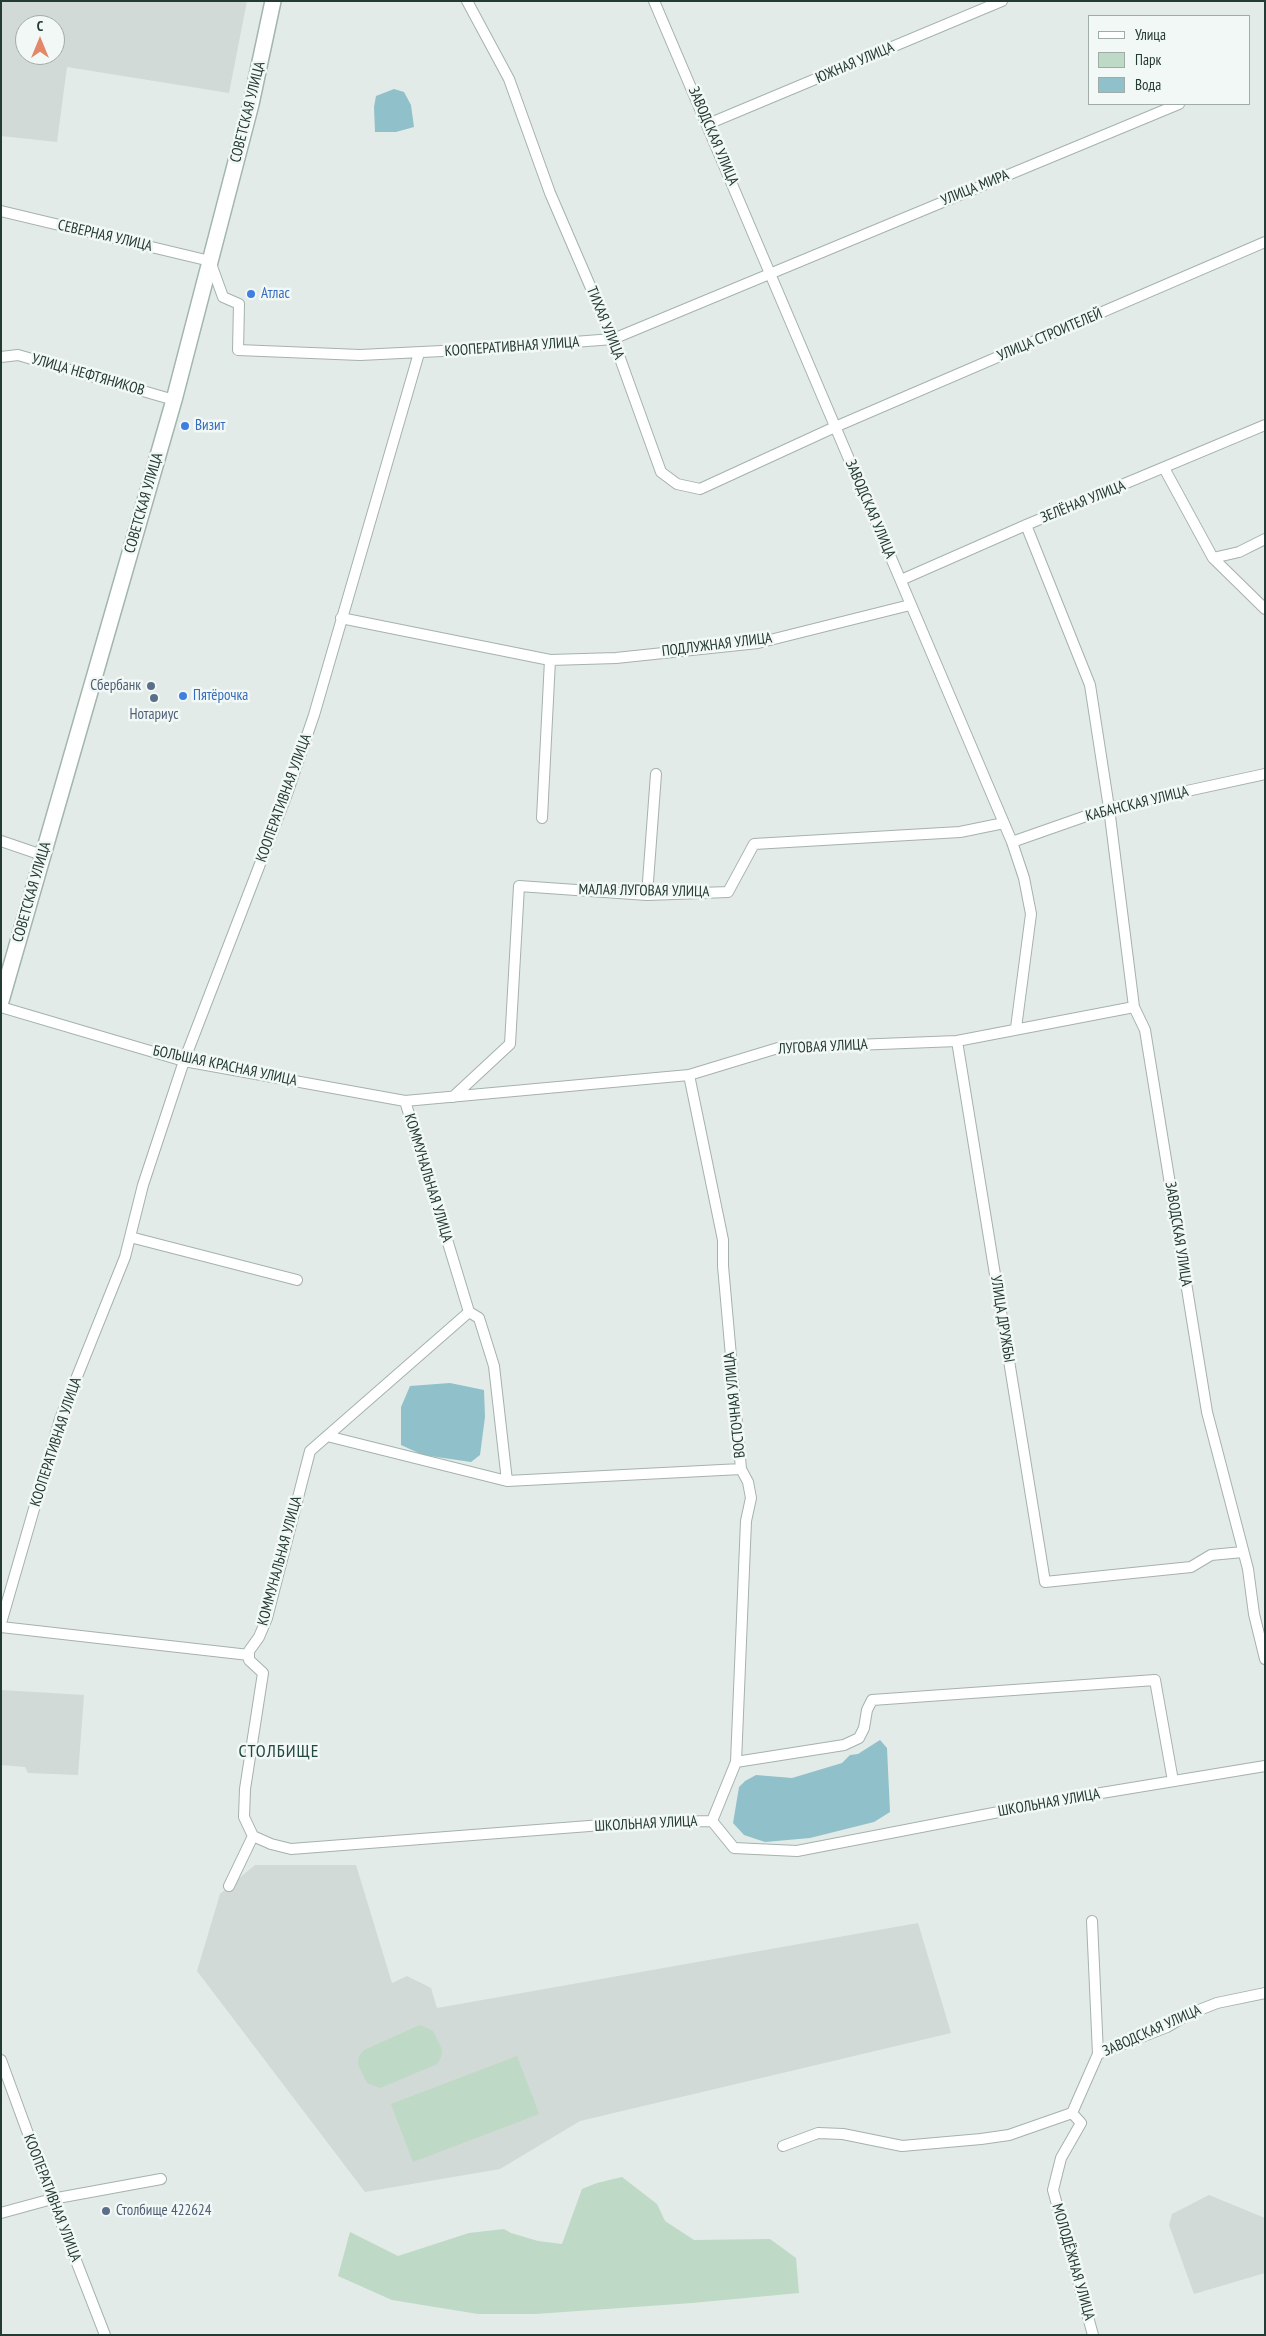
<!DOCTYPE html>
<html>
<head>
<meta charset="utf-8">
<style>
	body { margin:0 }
	#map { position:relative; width:1266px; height:2336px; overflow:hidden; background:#e2ebe7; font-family:"PT Sans Narrow",sans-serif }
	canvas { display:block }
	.frame { position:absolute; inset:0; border:2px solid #243a34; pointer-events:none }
	.legend { position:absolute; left:1088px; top:15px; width:162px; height:90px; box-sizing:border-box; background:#f2f8f5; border:1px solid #a0aca8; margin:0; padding:6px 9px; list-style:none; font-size:15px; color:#243a34 }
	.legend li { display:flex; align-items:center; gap:10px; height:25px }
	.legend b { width:25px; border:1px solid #a0aca8 }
	.north { position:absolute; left:15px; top:15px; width:50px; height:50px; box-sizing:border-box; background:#f2f8f5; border:1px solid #a0aca8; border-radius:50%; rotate:0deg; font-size:14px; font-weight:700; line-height:20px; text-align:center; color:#243a34 }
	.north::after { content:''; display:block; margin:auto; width:18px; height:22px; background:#e28869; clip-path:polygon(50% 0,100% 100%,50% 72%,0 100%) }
</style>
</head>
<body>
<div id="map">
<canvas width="1266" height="2336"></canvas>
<div class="frame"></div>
<ul class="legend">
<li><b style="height:6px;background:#fff"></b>Улица</li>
<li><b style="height:14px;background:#bed9c5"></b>Парк</li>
<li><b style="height:14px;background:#90c0c9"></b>Вода</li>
</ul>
<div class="north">С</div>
</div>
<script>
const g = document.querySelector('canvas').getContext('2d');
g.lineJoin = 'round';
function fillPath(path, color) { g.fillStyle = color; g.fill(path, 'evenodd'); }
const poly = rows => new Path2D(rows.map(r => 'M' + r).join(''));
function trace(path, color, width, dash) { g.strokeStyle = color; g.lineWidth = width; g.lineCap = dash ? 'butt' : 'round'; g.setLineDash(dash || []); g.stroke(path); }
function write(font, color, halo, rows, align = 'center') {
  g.font = font + ' "PT Sans Narrow",sans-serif'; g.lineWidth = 5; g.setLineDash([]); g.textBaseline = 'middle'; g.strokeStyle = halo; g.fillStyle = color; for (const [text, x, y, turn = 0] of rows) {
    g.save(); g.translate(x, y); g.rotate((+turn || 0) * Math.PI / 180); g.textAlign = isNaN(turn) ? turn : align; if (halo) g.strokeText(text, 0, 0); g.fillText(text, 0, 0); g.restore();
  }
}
const built = poly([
	[1,1,247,1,229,93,67,67,57,142,1,136],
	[25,25,55,25,55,55,25,55],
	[1,1690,84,1695,78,1775,28,1773,25,1767,1,1765],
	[255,1865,356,1865,392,1983,407,1976,431,1988,437,2008,918,1923,951,2033,580,2121,500,2169,365,2192,197,1971,220,1894],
	[1209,2195,1265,2218,1265,2273,1194,2294,1169,2225,1172,2214]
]);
const green = poly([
	[420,2025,433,2031,442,2050,441,2057,437,2064,380,2088,367,2083,358,2064,359,2056,364,2050],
	[517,2056,539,2114,413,2162,391,2104],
	[622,2177,657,2204,665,2221,694,2240,770,2239,796,2258,799,2293,692,2303,535,2314,478,2314,392,2300,338,2276,350,2232,398,2256,469,2233,504,2229,511,2233,538,2241,562,2244,582,2189,597,2183]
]);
const water = poly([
	[394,89,404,92,411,105,414,127,396,132,375,132,374,107,376,96],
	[450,1383,484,1390,485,1417,480,1455,471,1462,423,1455,401,1445,401,1407,410,1386],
	[880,1740,887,1748,890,1812,874,1822,810,1838,765,1842,744,1835,733,1823,739,1787,745,1781,756,1775,792,1778,842,1763,850,1755,858,1754]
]);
const street = poly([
	[467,1,509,79,550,193,613,339,661,472,677,484,700,489,835,427,1265,242],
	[654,1,1012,842,1024,878,1031,914,1016,1028],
	[708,124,1002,1],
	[1,211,210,261,223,297,239,304,238,350,360,355,483,349,613,339,1179,104],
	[1,357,18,355,174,400],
	[1164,468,1213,558],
	[1026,525,1090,685,1109,808,1134,1007,1145,1030,1207,1412,1248,1569,1254,1614,1265,1659],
	[1265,539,1239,552,1213,558,1265,609],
	[901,580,1026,525,1265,425],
	[341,618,550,660,616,658,758,643,910,605],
	[542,818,550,660],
	[1,841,42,855],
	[1012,842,1109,808,1265,774],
	[647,895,656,774],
	[1,1007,184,1061,405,1101,689,1075,778,1048,957,1041,1134,1007],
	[957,1041,1045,1582,1191,1567,1211,1555,1243,1552],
	[689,1075,723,1240,723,1266,741,1469,748,1482,751,1498,746,1521,736,1762,712,1821],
	[453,1097,510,1044,519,886,647,895,728,892,754,844,960,832,1004,823],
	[130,1237,297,1280],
	[469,1312,479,1318,494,1366,507,1481],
	[327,1436,507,1481,741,1469],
	[1,1623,60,1419,125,1257,143,1185,184,1061,287,794,314,715,419,353],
	[1,1627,249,1655],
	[736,1762,844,1745,859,1738,864,1728,867,1710,872,1700,1155,1680,1173,1781],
	[712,1821,734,1848,797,1851,1071,1798,1265,1766],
	[253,1836,271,1844,291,1849,628,1823,712,1821],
	[229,1886,253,1836,244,1817,245,1789,263,1673,249,1660,249,1651,259,1637,267,1618,310,1451,469,1312,405,1101],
	[1092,1921,1098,2054],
	[1,2060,52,2199,105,2335],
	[783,2146,818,2133,843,2134,902,2146,981,2139,1009,2135,1072,2113],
	[1,2213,52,2199,161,2179],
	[1093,2335,1053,2190,1061,2158,1081,2123,1072,2113,1098,2054,1167,2027,1189,2014,1217,2003,1265,1993]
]);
const secondary = poly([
	[1,1001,174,400,251,104,273,1]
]);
const markers = [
	[251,294,5,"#3f7fe0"],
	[185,426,5,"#3f7fe0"],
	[151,686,5,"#5c6f8a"],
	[183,696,5,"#3f7fe0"],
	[154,698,5,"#5c6f8a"],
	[106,2211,5,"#5c6f8a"]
];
const streetNames = [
	["ЮЖНАЯ УЛИЦА",855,63,-23],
	["СОВЕТСКАЯ УЛИЦА",248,112,-76],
	["ЗАВОДСКАЯ УЛИЦА",713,136,67],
	["УЛИЦА МИРА",975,188,-22],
	["СЕВЕРНАЯ УЛИЦА",105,236,13],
	["ТИХАЯ УЛИЦА",605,323,68],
	["УЛИЦА СТРОИТЕЛЕЙ",1050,335,-23],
	["КООПЕРАТИВНАЯ УЛИЦА",512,347,-4],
	["УЛИЦА НЕФТЯНИКОВ",88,375,16],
	["ЗЕЛЁНАЯ УЛИЦА",1083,502,-22],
	["СОВЕТСКАЯ УЛИЦА",144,503,-74],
	["ЗАВОДСКАЯ УЛИЦА",870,509,67],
	["ПОДЛУЖНАЯ УЛИЦА",717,645,-7],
	["КООПЕРАТИВНАЯ УЛИЦА",284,798,-70],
	["КАБАНСКАЯ УЛИЦА",1137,804,-14],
	["МАЛАЯ ЛУГОВАЯ УЛИЦА",644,891,1],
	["СОВЕТСКАЯ УЛИЦА",32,892,-74],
	["ЛУГОВАЯ УЛИЦА",823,1047,-3],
	["БОЛЬШАЯ КРАСНАЯ УЛИЦА",225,1066,12],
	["КОММУНАЛЬНАЯ УЛИЦА",428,1178,73],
	["ЗАВОДСКАЯ УЛИЦА",1178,1234,81],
	["УЛИЦА ДРУЖБЫ",1002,1319,81],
	["ВОСТОЧНАЯ УЛИЦА",735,1405,-96],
	["КООПЕРАТИВНАЯ УЛИЦА",56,1442,-72],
	["КОММУНАЛЬНАЯ УЛИЦА",280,1561,-75],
	["ШКОЛЬНАЯ УЛИЦА",1049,1803,-10],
	["ШКОЛЬНАЯ УЛИЦА",646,1824,-3],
	["ЗАВОДСКАЯ УЛИЦА",1152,2031,-24],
	["КООПЕРАТИВНАЯ УЛИЦА",52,2198,69],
	["МОЛОДЁЖНАЯ УЛИЦА",1073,2262,74]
];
const shopNames = [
	["Атлас",261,294],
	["Визит",195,426],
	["Пятёрочка",193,696]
];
const serviceNames = [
	["Сбербанк",141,686],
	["Нотариус",154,715,"center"],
	["Столбище 422624",116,2211,"left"]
];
const quarterNames = [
	["СТОЛБИЩЕ",279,1752]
];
fillPath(built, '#d1dad6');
fillPath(green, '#bed9c5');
fillPath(water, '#90c0c9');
trace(street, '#a5b2ae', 12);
trace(secondary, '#a2b5ae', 18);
trace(street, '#fff', 10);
trace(secondary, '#fff', 15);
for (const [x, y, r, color] of markers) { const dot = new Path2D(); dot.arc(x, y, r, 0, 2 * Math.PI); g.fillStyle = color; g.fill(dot); trace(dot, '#f2f8f5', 2); }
write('15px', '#243a34', '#f2f8f5', streetNames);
write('15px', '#366cbe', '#f2f8f5', shopNames, 'left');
write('15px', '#4e5e75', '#f2f8f5', serviceNames, 'right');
g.letterSpacing = '1px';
write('18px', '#234940', '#f2f8f5', quarterNames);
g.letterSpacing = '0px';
</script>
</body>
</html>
